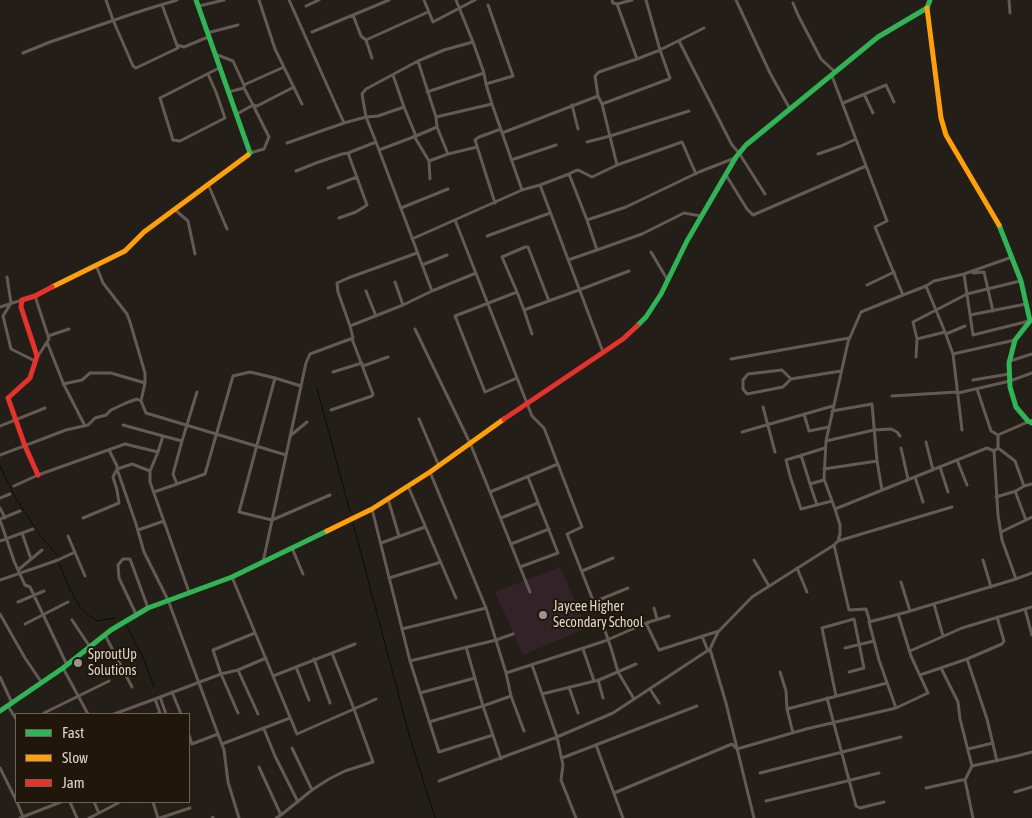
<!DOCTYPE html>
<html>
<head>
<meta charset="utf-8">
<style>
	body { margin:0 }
	#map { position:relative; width:1032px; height:818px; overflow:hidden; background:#241e18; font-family:"Asap Condensed",sans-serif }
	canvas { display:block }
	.legend { position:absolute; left:15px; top:713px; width:175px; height:90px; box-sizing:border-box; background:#201609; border:1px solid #6c6257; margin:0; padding:6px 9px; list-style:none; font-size:15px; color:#ddd5cd }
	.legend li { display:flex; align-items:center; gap:10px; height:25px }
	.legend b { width:25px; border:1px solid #6c6257 }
</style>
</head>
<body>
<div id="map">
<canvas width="1032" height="818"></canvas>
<ul class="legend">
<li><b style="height:6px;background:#30b455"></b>Fast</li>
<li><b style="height:6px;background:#ff9f0a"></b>Slow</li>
<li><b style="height:6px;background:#e5322d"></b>Jam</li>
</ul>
</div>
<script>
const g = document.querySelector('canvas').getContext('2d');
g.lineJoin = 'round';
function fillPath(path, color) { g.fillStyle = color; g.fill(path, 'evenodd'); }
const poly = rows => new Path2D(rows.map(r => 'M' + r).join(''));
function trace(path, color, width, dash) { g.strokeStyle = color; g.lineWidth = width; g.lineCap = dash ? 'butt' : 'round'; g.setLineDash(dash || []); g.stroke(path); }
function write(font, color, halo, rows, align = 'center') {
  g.font = font + ' "Asap Condensed",sans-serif'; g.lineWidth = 4; g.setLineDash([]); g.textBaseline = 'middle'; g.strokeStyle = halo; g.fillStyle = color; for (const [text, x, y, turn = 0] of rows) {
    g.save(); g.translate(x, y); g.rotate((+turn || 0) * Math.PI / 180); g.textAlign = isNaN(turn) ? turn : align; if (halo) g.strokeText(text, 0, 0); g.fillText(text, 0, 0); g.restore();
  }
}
const education = poly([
	[560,567,587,628,523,655,495,592]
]);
const stream = poly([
	[317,388,350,512],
	[0,466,16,499,40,535,57,555],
	[353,523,410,738,435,818],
	[59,563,70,589,80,607,88,615,97,621,115,618],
	[126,625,143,657,154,687]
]);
const street = poly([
	[106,0,113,20,133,66,136,68,178,48,162,5],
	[259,0,275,49,302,104],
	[289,0,344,123,366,117,378,116,404,107,416,136,437,127,436,117,492,104,522,190,540,185,603,352],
	[424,0,433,22,475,0],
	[456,0,473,42,484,73,486,84,492,104],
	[612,0,613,3,617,4],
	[646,0,660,50,670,78,669,79,602,104,617,165,682,142,696,174],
	[736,0,770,73,790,109],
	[1009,0,1010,13],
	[793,3,798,15,821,59,835,72],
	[199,6,224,0],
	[306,6,319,0],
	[353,15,361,36,366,40,428,12],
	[312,32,389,0],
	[207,33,238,25],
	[366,40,372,58],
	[679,41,732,145,739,153,765,194],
	[473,42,444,50,418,61,366,89,362,94,366,117,376,142,432,291,476,273],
	[177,45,184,47,208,37],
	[23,53,50,42,141,11,177,0],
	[215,54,233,61,244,85],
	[637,59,660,50,704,28],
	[418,61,436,117],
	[284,67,246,84,244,86,244,88,253,105,257,106,294,87],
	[208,74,216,92,225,118,180,141,173,140,160,98,219,68],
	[393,75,404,107],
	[832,76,887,221,875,227,903,295,861,312,848,342,826,441,824,479,835,509,840,525,840,534,838,541,834,545,849,610,866,609,870,622],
	[486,84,513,76,488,5],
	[228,92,244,88],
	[427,92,484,73],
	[864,94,873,113],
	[598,96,595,76,599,72,637,59,617,4,632,0],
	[843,103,886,85,894,102],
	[572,105,578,129],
	[237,114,253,105,269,137,264,149,250,153],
	[437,127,448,154],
	[502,133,598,96,602,104],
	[414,136,429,161],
	[587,142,610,136,689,111],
	[287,143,344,123],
	[379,150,416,136],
	[818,154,841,146,856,139],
	[511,160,556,145],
	[296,171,316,163,342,154,348,153,376,142],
	[569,174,575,171,578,170,592,177,617,165],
	[726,175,747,209,753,215,866,166],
	[430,179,429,161,448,154,477,147],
	[208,184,227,229],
	[540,185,569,174,587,220,626,207,699,172,735,158],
	[328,188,357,177],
	[495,203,475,140,479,137,501,129],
	[401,208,448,189],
	[174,209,188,221,195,254],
	[339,218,356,212,367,205,348,153],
	[455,220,532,416,544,428,582,527,567,534,596,608],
	[587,220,597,250,642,234,684,213,701,216],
	[487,236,550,213],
	[412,239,522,190],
	[651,252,667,279],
	[1012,257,964,274,973,335,1029,321],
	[568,260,597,250],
	[96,265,103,283,127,314,130,322,145,373,145,383,141,401],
	[422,265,447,255],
	[973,273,984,272,993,311],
	[7,277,11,303,3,316,11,349,35,361],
	[395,282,403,305],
	[867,285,894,272],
	[926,286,945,332,953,354,962,430],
	[366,291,376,316],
	[517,292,502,257,525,247,528,247,549,301],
	[903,295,926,286,934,281,964,274],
	[35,296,49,339,38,356],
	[0,307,22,300],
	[524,310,532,334],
	[970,315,1026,304],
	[350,326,338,292,337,283,348,278,417,253],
	[415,329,470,443,490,492,558,464],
	[946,334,965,326],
	[48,336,69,329],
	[917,339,945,332],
	[47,342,64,385,85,426],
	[953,354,1015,340],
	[916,357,917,339,913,322,967,294,1020,281],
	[731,359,849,338],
	[1010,361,1032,354],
	[363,366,388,357],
	[333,372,362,363],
	[517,378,485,392,455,316,517,292,524,310,579,290,629,271],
	[791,379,782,370,748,374,743,380,743,389,747,394,783,387,791,379,841,371],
	[973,380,1009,374],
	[63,384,82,380,90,373,111,373,145,383],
	[301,386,275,378,239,512,272,520,330,495],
	[977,389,991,431,998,435],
	[958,393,1010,381,1032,373],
	[892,396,957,392],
	[763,407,775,452],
	[331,410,372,396,373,394,352,339],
	[804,414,809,431,829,427],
	[419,419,439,466],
	[123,425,163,436],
	[0,426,45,408],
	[742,432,833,406],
	[290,436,307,422],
	[182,441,197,392],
	[826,441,874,430,891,429,897,432,900,436],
	[926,442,933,470],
	[825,448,786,460,790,476,801,509,832,501],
	[901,448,908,479],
	[998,448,1015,461,1024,486],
	[158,452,150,471,150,482,189,592],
	[0,455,66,430,88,425,95,418,106,415,111,410,126,403,137,399,141,401,146,413,286,455],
	[801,455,810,484,817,505],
	[957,460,967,485],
	[877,461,882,490],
	[940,467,948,492],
	[824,469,877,461,872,404,832,411],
	[150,471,132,464,117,469,136,524,144,552,168,600,224,750,228,782,239,818],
	[430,472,486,608,506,673,511,696,524,731],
	[915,477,923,502],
	[177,484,205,474,233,376,250,372,275,378],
	[810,484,824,480],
	[14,486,38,475,125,444,158,452,163,436,182,441,173,474,177,484,154,492],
	[408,486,456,598],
	[1015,491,1026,520],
	[490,492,530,592],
	[996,497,1016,491,1024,486,1032,484],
	[0,498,10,494],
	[388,499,399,536],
	[0,508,5,518],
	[372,509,410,661,439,752,493,735],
	[835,509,987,448,994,451,998,448,998,435,1032,420],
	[83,518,119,503,117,490,113,477,117,469,117,466,109,450],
	[501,518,538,503],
	[0,519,20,511],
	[0,520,14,561,25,585,30,587,67,665],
	[138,530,164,521],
	[1001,532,1032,517],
	[22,533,31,559],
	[68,536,85,576],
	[0,541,33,529],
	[838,541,952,507],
	[381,543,425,527],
	[511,544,549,529],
	[292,548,303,574],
	[754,560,769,586],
	[983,560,991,587],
	[263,562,306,363,310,354,353,338,350,326,403,305,432,291],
	[520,567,558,553,528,477],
	[797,568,807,592],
	[18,570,42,550],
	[582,571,613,558],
	[232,577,297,734,354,709,373,762,345,771,329,779,312,790],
	[389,578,441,562],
	[1016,579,1032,573],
	[0,580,58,560,75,552],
	[901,582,910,611],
	[18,602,44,591],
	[594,602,628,588],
	[934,604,943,636],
	[654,608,657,619],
	[1025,609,1032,635],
	[0,614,25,658,42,683],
	[136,614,119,578,118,565,123,559,130,559,148,608],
	[72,620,90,647],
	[646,623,659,650,719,631],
	[25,624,68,602],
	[604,628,611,648,618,672,634,699],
	[402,629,486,608],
	[105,635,132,687],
	[702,636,708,651],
	[466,647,483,706,501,759],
	[845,648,874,641],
	[583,649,594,681],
	[710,649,726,703,754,818],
	[910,651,962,628,1032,607],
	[332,653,355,644],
	[314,659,330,703],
	[967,659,987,719,997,761],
	[410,661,496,640,513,634],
	[532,665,557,737,563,765,561,780,576,818],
	[296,667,309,700],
	[63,668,88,714],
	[941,668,958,702,960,719,972,766,1017,756,1032,752],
	[780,672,786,691,787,709,793,733],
	[506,673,605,641,646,623,669,616],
	[920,675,967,659,1002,644,1004,641,997,617],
	[273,676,332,653,354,709,376,699],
	[0,677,12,703],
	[598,680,603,698],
	[569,687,578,713],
	[650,689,659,703],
	[172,692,181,714],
	[420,693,475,678],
	[542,694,599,680,636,664],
	[836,696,822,628,854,619,864,668,849,672],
	[160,697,166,714],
	[827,698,856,806,860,808,884,802],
	[8,706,16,719],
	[896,708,879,660,869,622,907,612,1016,579,1002,540,998,515,994,451],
	[787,709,887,683],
	[44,713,109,681],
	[238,713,221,674,213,650,255,633],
	[114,714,155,699],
	[157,714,160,713,155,699,221,674,238,670],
	[258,714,238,670,266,658],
	[429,722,483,706,511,696],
	[264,729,275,756,298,802],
	[189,735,192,744,218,734],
	[222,744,290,718],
	[596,745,623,818],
	[968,749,993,743],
	[562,758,697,706],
	[972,766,965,780,973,818],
	[259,767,281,815,276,818],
	[0,768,16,800],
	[760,773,901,737],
	[439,781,557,737,613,713,710,649,718,632,752,597,834,545],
	[926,788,962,780,965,780],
	[1015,792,1032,787],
	[614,793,732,744,737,749,806,729,896,708,928,693,911,656,898,614],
	[766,801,879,773],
	[17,802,23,817],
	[70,802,77,818],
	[153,802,158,818],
	[99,813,120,802],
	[281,815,312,790,292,748],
	[20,818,61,802],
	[89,818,99,813,94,802],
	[160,818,190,808],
	[212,818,213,817]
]);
const fast = poly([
	[196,0,250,153,248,155],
	[999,225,1021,281,1030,321,1015,340,1009,363,1010,387,1016,407,1028,421,1032,423],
	[637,326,646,317,661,294,687,241,736,157,746,145,878,37,927,8,930,0],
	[0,711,63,668,111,630,148,608,232,577,327,531]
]);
const slow = poly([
	[927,8,941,118,946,135,999,225],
	[52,287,125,251,144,232,248,155],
	[327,531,372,509,430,472,504,419]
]);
const jam = poly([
	[504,419,623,339,637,326],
	[38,475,25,446,8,398,30,378,37,356,21,307,22,300,35,296,52,287]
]);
const markers = [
	[543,615,5,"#9c958e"],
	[78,663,5,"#9c958e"]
];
const poiNames = [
	["Jaycee Higher",553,607],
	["Secondary School",553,623],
	["SproutUp",88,655],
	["Solutions",88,671]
];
fillPath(education, '#332228');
trace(stream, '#041012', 1);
trace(street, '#655a53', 3);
trace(fast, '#30b455', 5);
trace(slow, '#ff9f0a', 5);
trace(jam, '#e5322d', 5);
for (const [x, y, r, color] of markers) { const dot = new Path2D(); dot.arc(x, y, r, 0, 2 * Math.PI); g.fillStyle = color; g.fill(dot); trace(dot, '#201609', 2); }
write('14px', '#ddd5cd', '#201609', poiNames, 'left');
</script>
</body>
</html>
